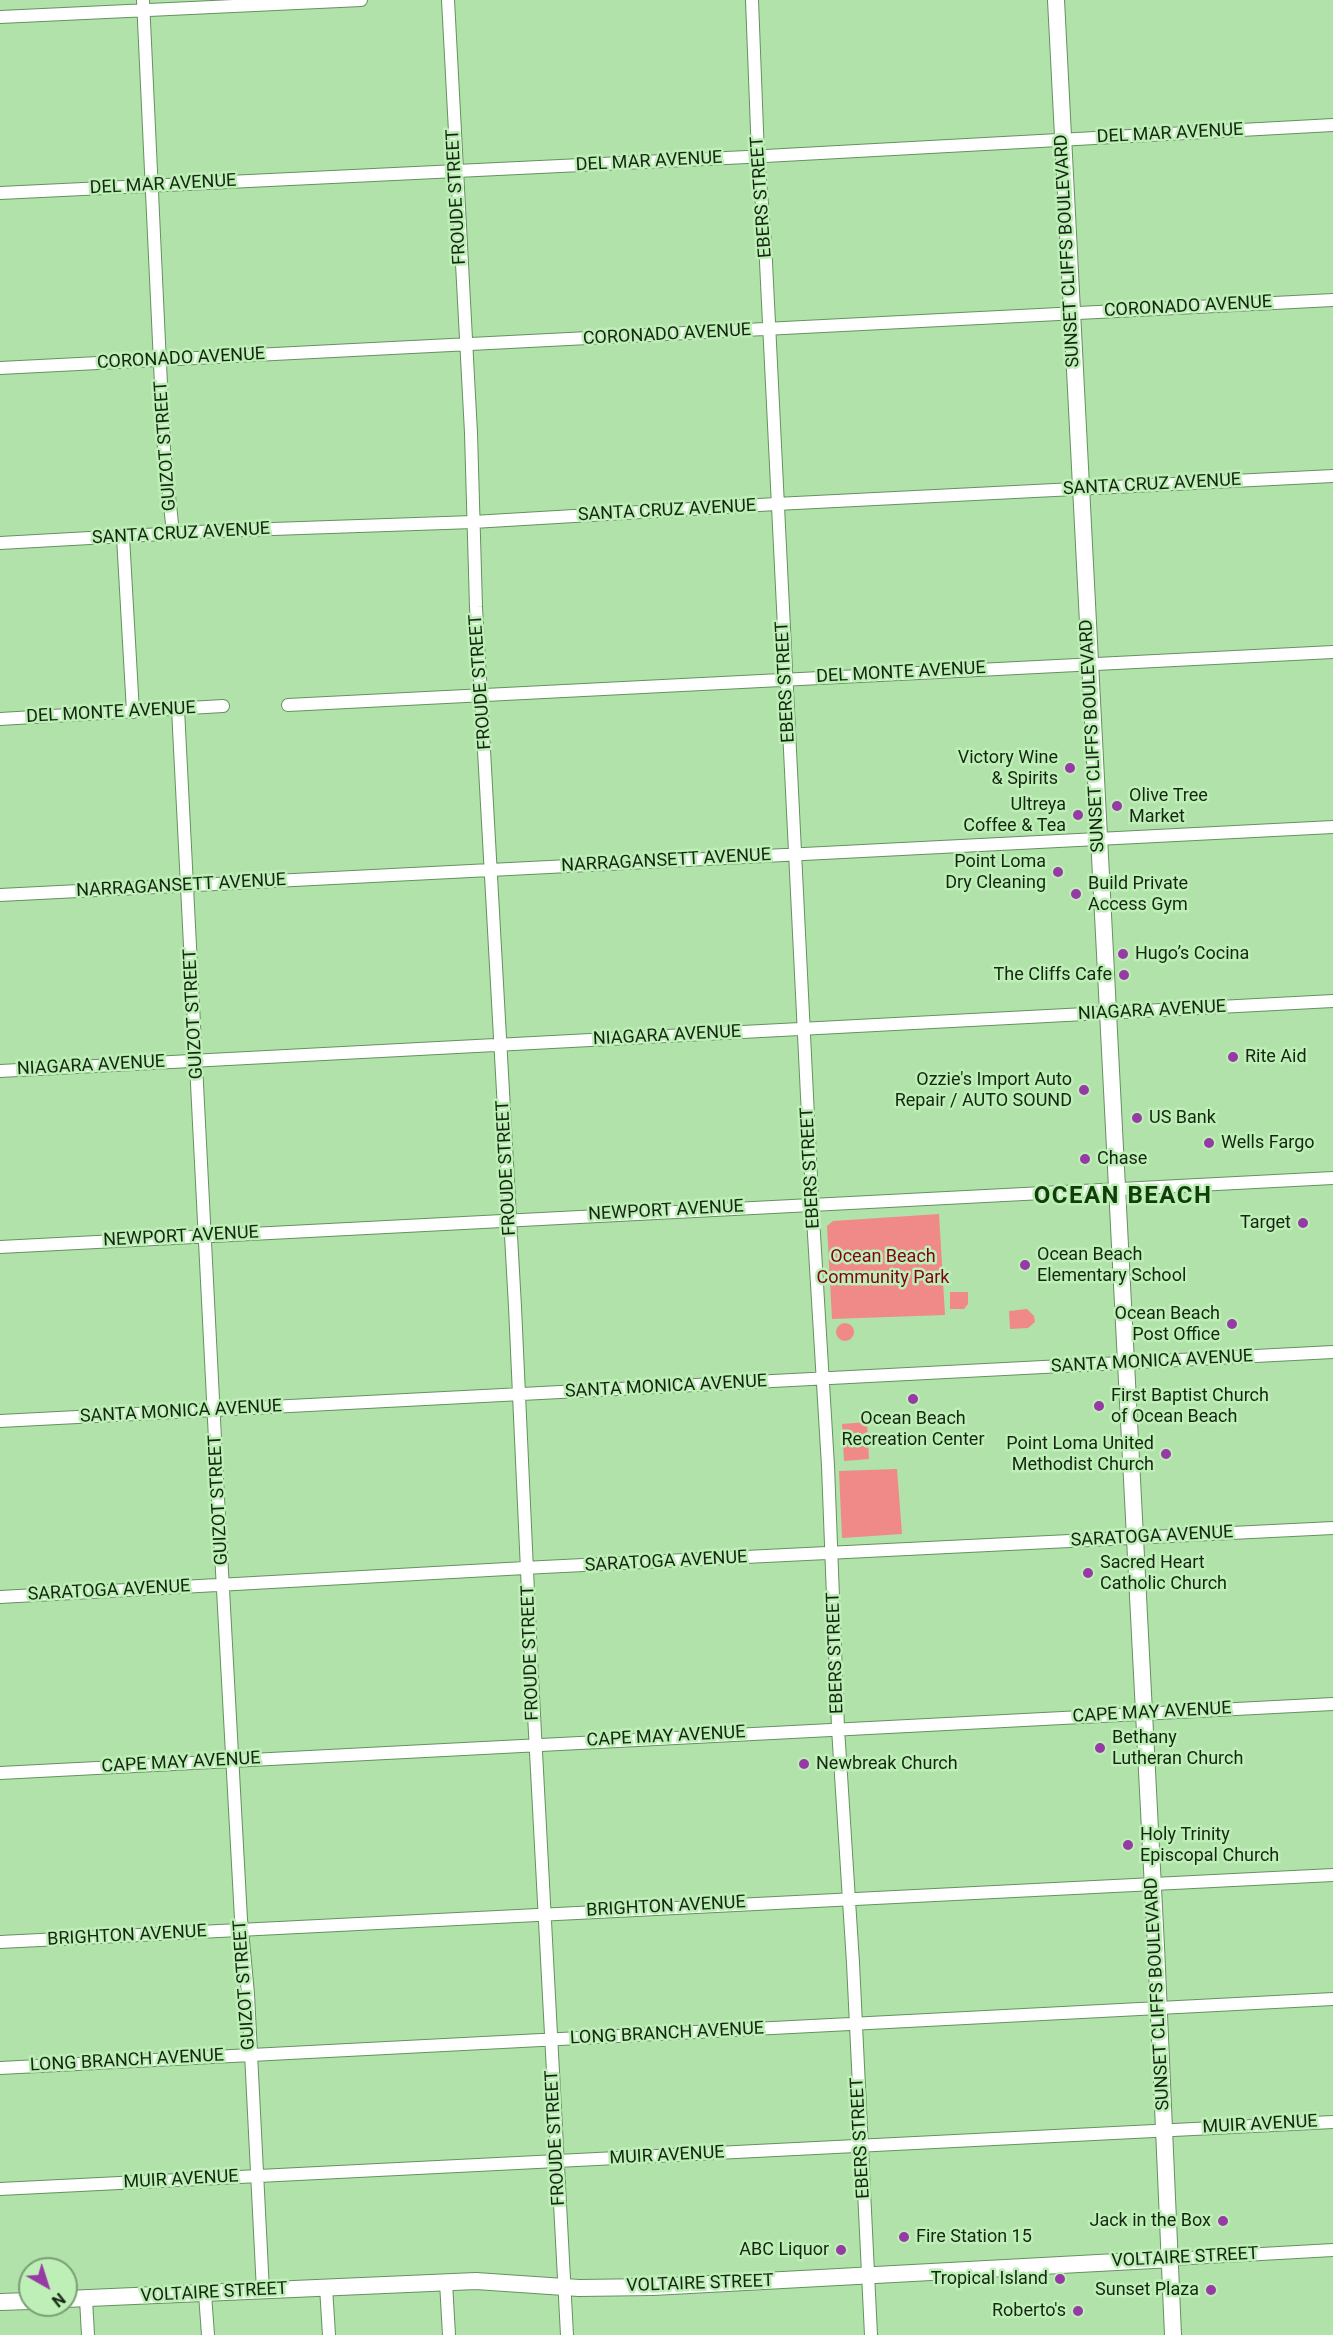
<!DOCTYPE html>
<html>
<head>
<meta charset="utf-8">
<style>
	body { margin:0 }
	#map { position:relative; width:1333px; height:2335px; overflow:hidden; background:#b1e2aa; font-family:Roboto,sans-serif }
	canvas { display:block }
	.north { position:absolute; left:18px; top:2257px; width:60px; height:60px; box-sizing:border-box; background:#beefb7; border:2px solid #7a9f75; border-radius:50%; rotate:141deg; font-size:16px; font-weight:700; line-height:24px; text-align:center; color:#152712 }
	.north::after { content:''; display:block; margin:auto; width:21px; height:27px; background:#963ba5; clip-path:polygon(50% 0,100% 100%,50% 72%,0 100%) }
</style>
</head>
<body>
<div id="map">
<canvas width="1333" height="2335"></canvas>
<div class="north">N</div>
</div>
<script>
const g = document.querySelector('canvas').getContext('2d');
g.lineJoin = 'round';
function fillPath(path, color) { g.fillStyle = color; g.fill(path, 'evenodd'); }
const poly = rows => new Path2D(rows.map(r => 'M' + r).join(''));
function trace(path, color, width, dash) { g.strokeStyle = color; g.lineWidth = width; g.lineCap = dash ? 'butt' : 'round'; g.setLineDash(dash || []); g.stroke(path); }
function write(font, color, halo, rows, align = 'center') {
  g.font = font + ' Roboto,sans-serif'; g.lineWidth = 5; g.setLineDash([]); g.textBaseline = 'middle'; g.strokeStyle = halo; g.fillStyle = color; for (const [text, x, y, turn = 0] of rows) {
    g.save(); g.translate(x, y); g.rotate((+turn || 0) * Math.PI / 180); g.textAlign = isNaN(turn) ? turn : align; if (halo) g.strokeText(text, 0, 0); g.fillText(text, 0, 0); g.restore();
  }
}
const green = poly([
	[939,1214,945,1315,832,1319,827,1226,833,1221],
	[950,1292,968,1292,968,1304,964,1309,950,1309],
	[1027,1309,1034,1316,1035,1322,1028,1328,1010,1329,1009,1311],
	'836 1332a9 9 0 1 1 18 0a9 9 0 1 1-18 0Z',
	[867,1422,869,1459,844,1461,842,1424],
	[897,1469,902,1534,842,1538,839,1471]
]);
const minor = poly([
	[143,0,164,449,173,533],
	[448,0,471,433,476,607,515,1307,531,1658,567,2335],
	[752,0,758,156,765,242,813,1218,828,1466,838,1728,853,1963,871,2335],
	[0,17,361,0],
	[0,193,747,157,1333,125],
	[0,368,1333,300],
	[123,537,133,712],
	[0,543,216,531,473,522,776,504,1333,476],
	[288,705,1333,652],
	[178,709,218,1498,241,1919,248,1994,263,2291],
	[0,719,223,706],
	[0,895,1333,827],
	[0,1071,1333,1001],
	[0,1247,1333,1178],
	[0,1421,1333,1352],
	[0,1597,543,1567,1333,1528],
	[0,1773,1333,1704],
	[0,1942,1333,1875],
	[0,2068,1333,1999],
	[0,2189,1333,2122],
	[1172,2259,1333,2250],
	[446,2282,449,2335],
	[326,2287,329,2335],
	[205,2294,208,2335],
	[86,2299,88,2335]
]);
const major = poly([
	[1056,0,1156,1946,1173,2335],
	[66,2299,476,2281,579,2288,653,2287,1172,2259],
	[0,2302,30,2301]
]);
const markers = [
	[1070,768,6,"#963ba5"],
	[1117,806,6,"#963ba5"],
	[1078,815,6,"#963ba5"],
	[1058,872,6,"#963ba5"],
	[1076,894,6,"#963ba5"],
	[1123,954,6,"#963ba5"],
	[1124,975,6,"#963ba5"],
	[1233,1057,6,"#963ba5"],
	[1084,1090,6,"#963ba5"],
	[1137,1118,6,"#963ba5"],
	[1209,1143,6,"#963ba5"],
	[1085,1159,6,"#963ba5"],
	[1303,1223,6,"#963ba5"],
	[1025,1265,6,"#963ba5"],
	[1232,1324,6,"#963ba5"],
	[913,1399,6,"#963ba5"],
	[1099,1406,6,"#963ba5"],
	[1166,1454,6,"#963ba5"],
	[1088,1573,6,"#963ba5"],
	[1100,1748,6,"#963ba5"],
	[804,1764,6,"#963ba5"],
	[1128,1845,6,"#963ba5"],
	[1223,2221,6,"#963ba5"],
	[904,2237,6,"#963ba5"],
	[841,2250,6,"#963ba5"],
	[1060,2279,6,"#963ba5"],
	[1211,2290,6,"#963ba5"],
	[1078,2311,6,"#963ba5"]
];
const streetNames = [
	["DEL MAR AVENUE",1170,134,-3],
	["DEL MAR AVENUE",649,162,-3],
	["DEL MAR AVENUE",163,185,-3],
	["FROUDE STREET",457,197,-93],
	["EBERS STREET",762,197,-94],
	["SUNSET CLIFFS BOULEVARD",1068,251,-93],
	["CORONADO AVENUE",1188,307,-3],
	["CORONADO AVENUE",667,335,-3],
	["CORONADO AVENUE",181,359,-3],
	["GUIZOT STREET",166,446,-94],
	["SANTA CRUZ AVENUE",1152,485,-3],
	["SANTA CRUZ AVENUE",667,511,-3],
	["SANTA CRUZ AVENUE",181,534,-3],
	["DEL MONTE AVENUE",901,673,-3],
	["FROUDE STREET",481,682,-94],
	["EBERS STREET",786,682,-93],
	["DEL MONTE AVENUE",111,713,-3],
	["SUNSET CLIFFS BOULEVARD",1093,736,-93],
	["NARRAGANSETT AVENUE",666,861,-3],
	["NARRAGANSETT AVENUE",181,886,-3],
	["NIAGARA AVENUE",1152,1011,-3],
	["GUIZOT STREET",194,1014,-93],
	["NIAGARA AVENUE",667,1036,-3],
	["NIAGARA AVENUE",91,1066,-3],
	["FROUDE STREET",507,1168,-93],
	["EBERS STREET",811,1168,-93],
	["NEWPORT AVENUE",666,1211,-3],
	["NEWPORT AVENUE",181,1237,-3],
	["SANTA MONICA AVENUE",1152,1362,-3],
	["SANTA MONICA AVENUE",666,1387,-3],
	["SANTA MONICA AVENUE",181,1412,-3],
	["GUIZOT STREET",219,1500,-93],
	["SARATOGA AVENUE",1152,1537,-3],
	["SARATOGA AVENUE",666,1562,-3],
	["SARATOGA AVENUE",109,1591,-3],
	["FROUDE STREET",531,1653,-92],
	["EBERS STREET",836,1653,-92],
	["CAPE MAY AVENUE",1152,1713,-3],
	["CAPE MAY AVENUE",666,1737,-3],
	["CAPE MAY AVENUE",181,1763,-3],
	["BRIGHTON AVENUE",666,1907,-3],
	["BRIGHTON AVENUE",127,1936,-3],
	["GUIZOT STREET",245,1985,-94],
	["SUNSET CLIFFS BOULEVARD",1158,1994,-93],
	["LONG BRANCH AVENUE",667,2034,-3],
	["LONG BRANCH AVENUE",127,2061,-3],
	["MUIR AVENUE",1260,2125,-3],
	["FROUDE STREET",556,2138,-93],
	["EBERS STREET",861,2138,-93],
	["MUIR AVENUE",667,2156,-3],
	["MUIR AVENUE",181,2180,-3],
	["VOLTAIRE STREET",1185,2258,-3],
	["VOLTAIRE STREET",700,2284,-2],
	["VOLTAIRE STREET",214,2293,-3]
];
const poiNames = [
	["Victory Wine",1058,758,"right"],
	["& Spirits",1058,779,"right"],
	["Olive Tree",1129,796],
	["Market",1129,817],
	["Ultreya",1066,805,"right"],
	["Coffee & Tea",1066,826,"right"],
	["Point Loma",1046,862,"right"],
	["Dry Cleaning",1046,883,"right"],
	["Build Private",1088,884],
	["Access Gym",1088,905],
	["Hugo’s Cocina",1135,954],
	["The Cliffs Cafe",1112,975,"right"],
	["Rite Aid",1245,1057],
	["Ozzie's Import Auto",1072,1080,"right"],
	["Repair / AUTO SOUND",1072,1101,"right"],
	["US Bank",1149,1118],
	["Wells Fargo",1221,1143],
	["Chase",1097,1159],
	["Target",1291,1223,"right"],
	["Ocean Beach",1037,1255],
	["Elementary School",1037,1276],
	["Ocean Beach",1220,1314,"right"],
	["Post Office",1220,1335,"right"],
	["First Baptist Church",1111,1396],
	["of Ocean Beach",1111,1417],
	["Ocean Beach",913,1419,"center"],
	["Recreation Center",913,1440,"center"],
	["Point Loma United",1154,1444,"right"],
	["Methodist Church",1154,1465,"right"],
	["Sacred Heart",1100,1563],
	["Catholic Church",1100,1584],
	["Bethany",1112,1738],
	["Lutheran Church",1112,1759],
	["Newbreak Church",816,1764],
	["Holy Trinity",1140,1835],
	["Episcopal Church",1140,1856],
	["Jack in the Box",1211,2221,"right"],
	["Fire Station 15",916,2237],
	["ABC Liquor",829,2250,"right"],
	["Tropical Island",1048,2279,"right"],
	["Sunset Plaza",1199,2290,"right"],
	["Roberto's",1066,2311,"right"]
];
const parkNames = [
	["Ocean Beach",883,1257],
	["Community Park",883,1278]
];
const districtNames = [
	["OCEAN BEACH",1123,1197]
];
fillPath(green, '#f08a88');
trace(minor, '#64925e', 14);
trace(major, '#64925e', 18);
trace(minor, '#fff', 12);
trace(major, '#fff', 16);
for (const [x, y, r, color] of markers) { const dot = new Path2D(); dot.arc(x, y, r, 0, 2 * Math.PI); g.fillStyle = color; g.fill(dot); trace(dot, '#beefb7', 2); }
write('18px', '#152712', '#beefb7', streetNames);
write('18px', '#152712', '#beefb7', poiNames, 'left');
write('18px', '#82001a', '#beefb7', parkNames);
g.letterSpacing = '1.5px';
write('bold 24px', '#113d0b', '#beefb7', districtNames);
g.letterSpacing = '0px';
</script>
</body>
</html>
